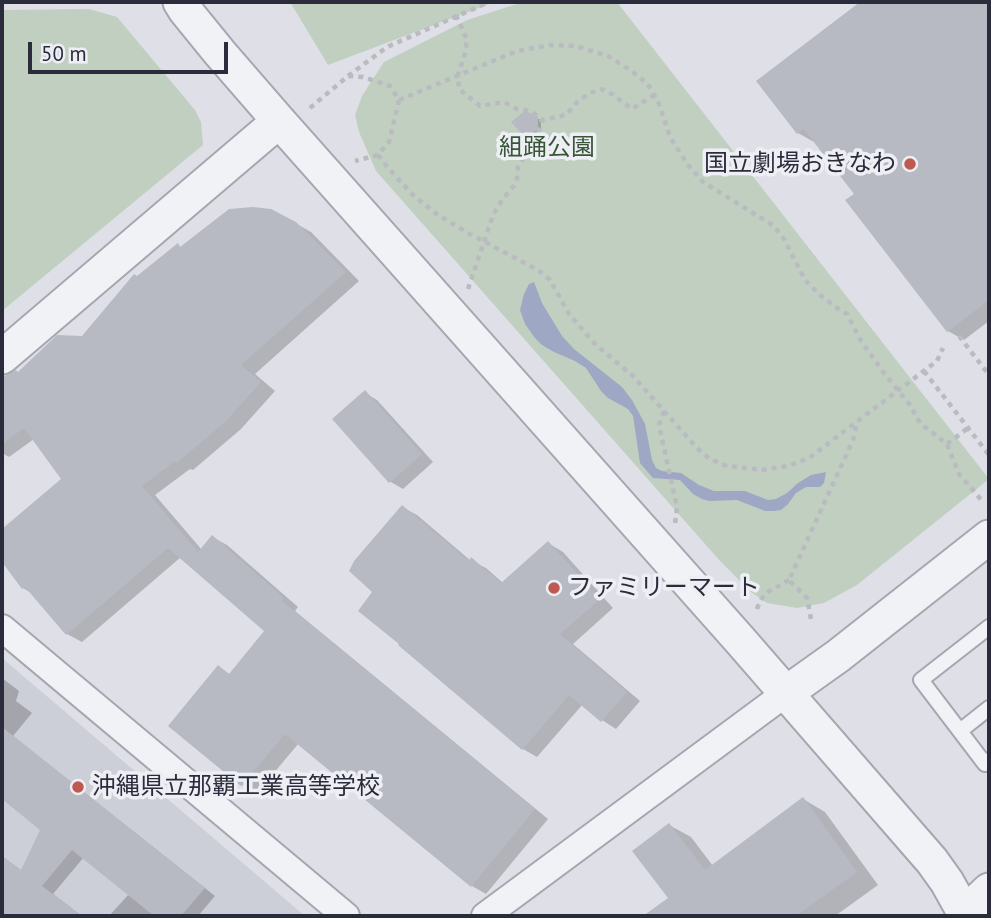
<!DOCTYPE html>
<html>
<head>
<meta charset="utf-8">
<style>
	body { margin:0 }
	#map { position:relative; width:991px; height:918px; overflow:hidden; background:#dfe0e7; font-family:"PT Sans",sans-serif }
	canvas { display:block }
	.frame { position:absolute; inset:0; border:4px solid #2a2c3c; pointer-events:none }
	.scale { position:absolute; left:28px; top:42px; width:200px; height:32px; box-sizing:border-box; border:4px solid #2a2c3c; border-top:0; padding-left:9px; font-size:21px; line-height:24px; white-space:nowrap; color:#2a2c3c; -webkit-text-stroke:5px #eeeff4; paint-order:stroke }
</style>
</head>
<body>
<div id="map">
<canvas width="991" height="918"></canvas>
<div class="frame"></div>
<div class="scale">50 m</div>
</div>
<script>
const g = document.querySelector('canvas').getContext('2d');
g.lineJoin = 'round';
function fillPath(path, color) { g.fillStyle = color; g.fill(path, 'evenodd'); }
const poly = rows => new Path2D(rows.map(r => 'M' + r).join(''));
function trace(path, color, width, dash) { g.strokeStyle = color; g.lineWidth = width; g.lineCap = dash ? 'butt' : 'round'; g.setLineDash(dash || []); g.stroke(path); }
function write(font, color, halo, rows, align = 'center') {
  g.font = font + ' "PT Sans","Noto Sans JP",sans-serif'; g.lineWidth = 7; g.setLineDash([]); g.textBaseline = 'middle'; g.strokeStyle = halo; g.fillStyle = color; for (const [text, x, y, turn = 0] of rows) {
    g.save(); g.translate(x, y); g.rotate((+turn || 0) * Math.PI / 180); g.textAlign = isNaN(turn) ? turn : align; if (halo) g.strokeText(text, 0, 0); g.fillText(text, 0, 0); g.restore();
  }
}
const built = poly([
	[2,658,305,916,2,916]
]);
const green = poly([
	[290,2,495,2,328,65],
	[523,2,617,2,989,479,857,585,824,603,797,608,767,603,751,592,720,561,376,171,359,132,355,115,362,96,384,62,467,20],
	[89,9,117,17,195,110,201,122,203,145,2,311,2,10]
]);
const water = poly([
	[534,282,542,303,562,336,574,349,622,387,632,400,645,424,652,460,656,468,662,471,681,473,699,485,714,491,745,491,768,500,776,499,787,493,798,483,811,475,826,472,824,483,820,487,806,487,796,493,788,504,781,510,774,511,765,511,737,500,709,501,702,499,693,494,680,480,653,478,640,463,633,416,628,409,608,398,601,391,586,368,575,361,554,352,542,345,535,338,525,324,520,310,524,294,529,284]
]);
const shadow = poly([
	[862,2,989,2,989,321,964,340,948,331,856,195,814,142,798,133,758,81],
	[525,113,541,120,541,131,530,136,520,130],
	[295,223,311,232,359,281,255,374,275,391,241,429,193,470,190,469,155,495,202,550,212,537,227,545,298,607,295,611,548,819,486,894,472,886,299,743,257,793,242,785,170,725,218,668,231,675,267,631,181,557,82,642,67,634,33,594,23,588,2,560,2,531,63,479,34,439,9,457,2,453,2,379,19,374,83,338,137,278,179,246,182,248],
	[365,393,377,400,433,462,403,489,391,482,335,419],
	[402,507,417,515,471,561,486,568,503,583,548,543,563,552,613,608,573,644,640,701,616,729,602,720,583,704,537,757,523,749,374,592],
	[2,678,19,691,16,701,32,713,13,736,215,896,198,916,109,916,129,894,84,857,53,894,82,916,2,916,2,856,22,871,42,830,2,797],
	[803,799,825,812,878,885,835,916,646,916,670,898,669,825,691,837,713,866]
]);
const building = poly([
	[860,2,989,2,989,300,947,332,845,200,854,194,804,129,797,134,756,81],
	[525,111,538,116,538,130,526,135,519,131,511,122],
	[253,207,271,209,296,222,346,272,241,365,261,382,226,421,177,463,175,461,142,486,198,552,212,535,284,598,282,601,535,809,471,887,285,734,241,786,168,726,218,665,229,674,264,631,168,548,66,635,25,587,22,589,2,562,2,529,61,479,24,428,2,444,2,377,16,370,18,372,57,335,82,336,134,274,137,276,178,243,180,247,229,209],
	[365,390,422,454,389,483,332,419],
	[402,505,469,561,471,557,501,583,548,541,600,599,560,634,627,692,601,722,569,695,522,750,398,645,399,644,358,611,372,592,349,571,354,561],
	[2,727,205,888,181,916,154,916,72,850,42,886,82,916,2,916,2,856,21,870,40,830,2,799],
	[803,797,857,872,796,916,643,916,668,898,632,851,669,823,705,870]
]);
const path = poly([
	[456,15,467,40,465,53,458,75,459,89,480,106,504,102,517,109,531,111,542,120,566,115,579,100,591,93,601,89,612,94,632,109,654,95],
	[348,76,387,47,489,2],
	[399,100,517,51,550,45,576,46,608,56,630,70,648,84,659,104,670,137,688,165,703,182,774,226,784,239,805,280,820,295,837,308,847,314,861,341,884,373,910,405,920,423,947,444,959,474,984,503],
	[310,108,348,76,363,77,390,86,399,100,389,142,378,155,355,161],
	[378,155,389,169,414,196,438,215,468,233,538,270,550,280,569,314,596,345,633,376,697,448,710,459,727,466,763,470,788,466,809,458,937,361,943,348],
	[468,289,493,215,502,200,513,187,517,179,518,167,529,150,526,140,538,135,542,120],
	[959,336,989,375],
	[924,371,989,455],
	[664,411,659,425,677,507,675,524],
	[947,444,968,428],
	[757,609,760,601,766,593,789,580],
	[811,619,807,598,789,580,853,440,857,421]
]);
const service = poly([
	[989,627,921,680,985,764,989,760],
	[960,731,989,708]
]);
const minor = poly([
	[2,628,346,916],
	[485,916,786,693]
]);
const tertiary = poly([
	[180,2,185,10,220,53,279,121,739,639,932,861,947,882,966,916],
	[2,357,279,121],
	[786,693,838,656,989,537],
	[965,913,989,890]
]);
const markers = [
	[910,164,7,"#be5951"],
	[554,588,7,"#be5951"],
	[78,787,7,"#be5951"]
];
const parkNames = [
	["組踊公園",547,148]
];
const poiNames = [
	["国立劇場おきなわ",896,164,"right"],
	["ファミリーマート",568,588],
	["沖縄県立那覇工業高等学校",92,787]
];
fillPath(built, '#cdcfd8');
fillPath(green, '#c1cfc1');
fillPath(water, '#9ea7c3');
fillPath(shadow, '#0003');
fillPath(building, '#b7b9c3');
trace(service, '#a5a6b0', 18);
trace(minor, '#a5a6b0', 30);
trace(tertiary, '#a5a6b0', 37);
trace(path, '#b9bbc1', 4.5, [5, 5]);
trace(service, '#f1f2f5', 14);
trace(minor, '#f1f2f5', 26);
trace(tertiary, '#f1f2f5', 33);
for (const [x, y, r, color] of markers) { const dot = new Path2D(); dot.arc(x, y, r, 0, 2 * Math.PI); g.fillStyle = color; g.fill(dot); trace(dot, '#eeeff4', 2.5); }
write('24px', '#395639', '#eeeff4', parkNames);
write('24px', '#2a2c3c', '#eeeff4', poiNames, 'left');
</script>
</body>
</html>
